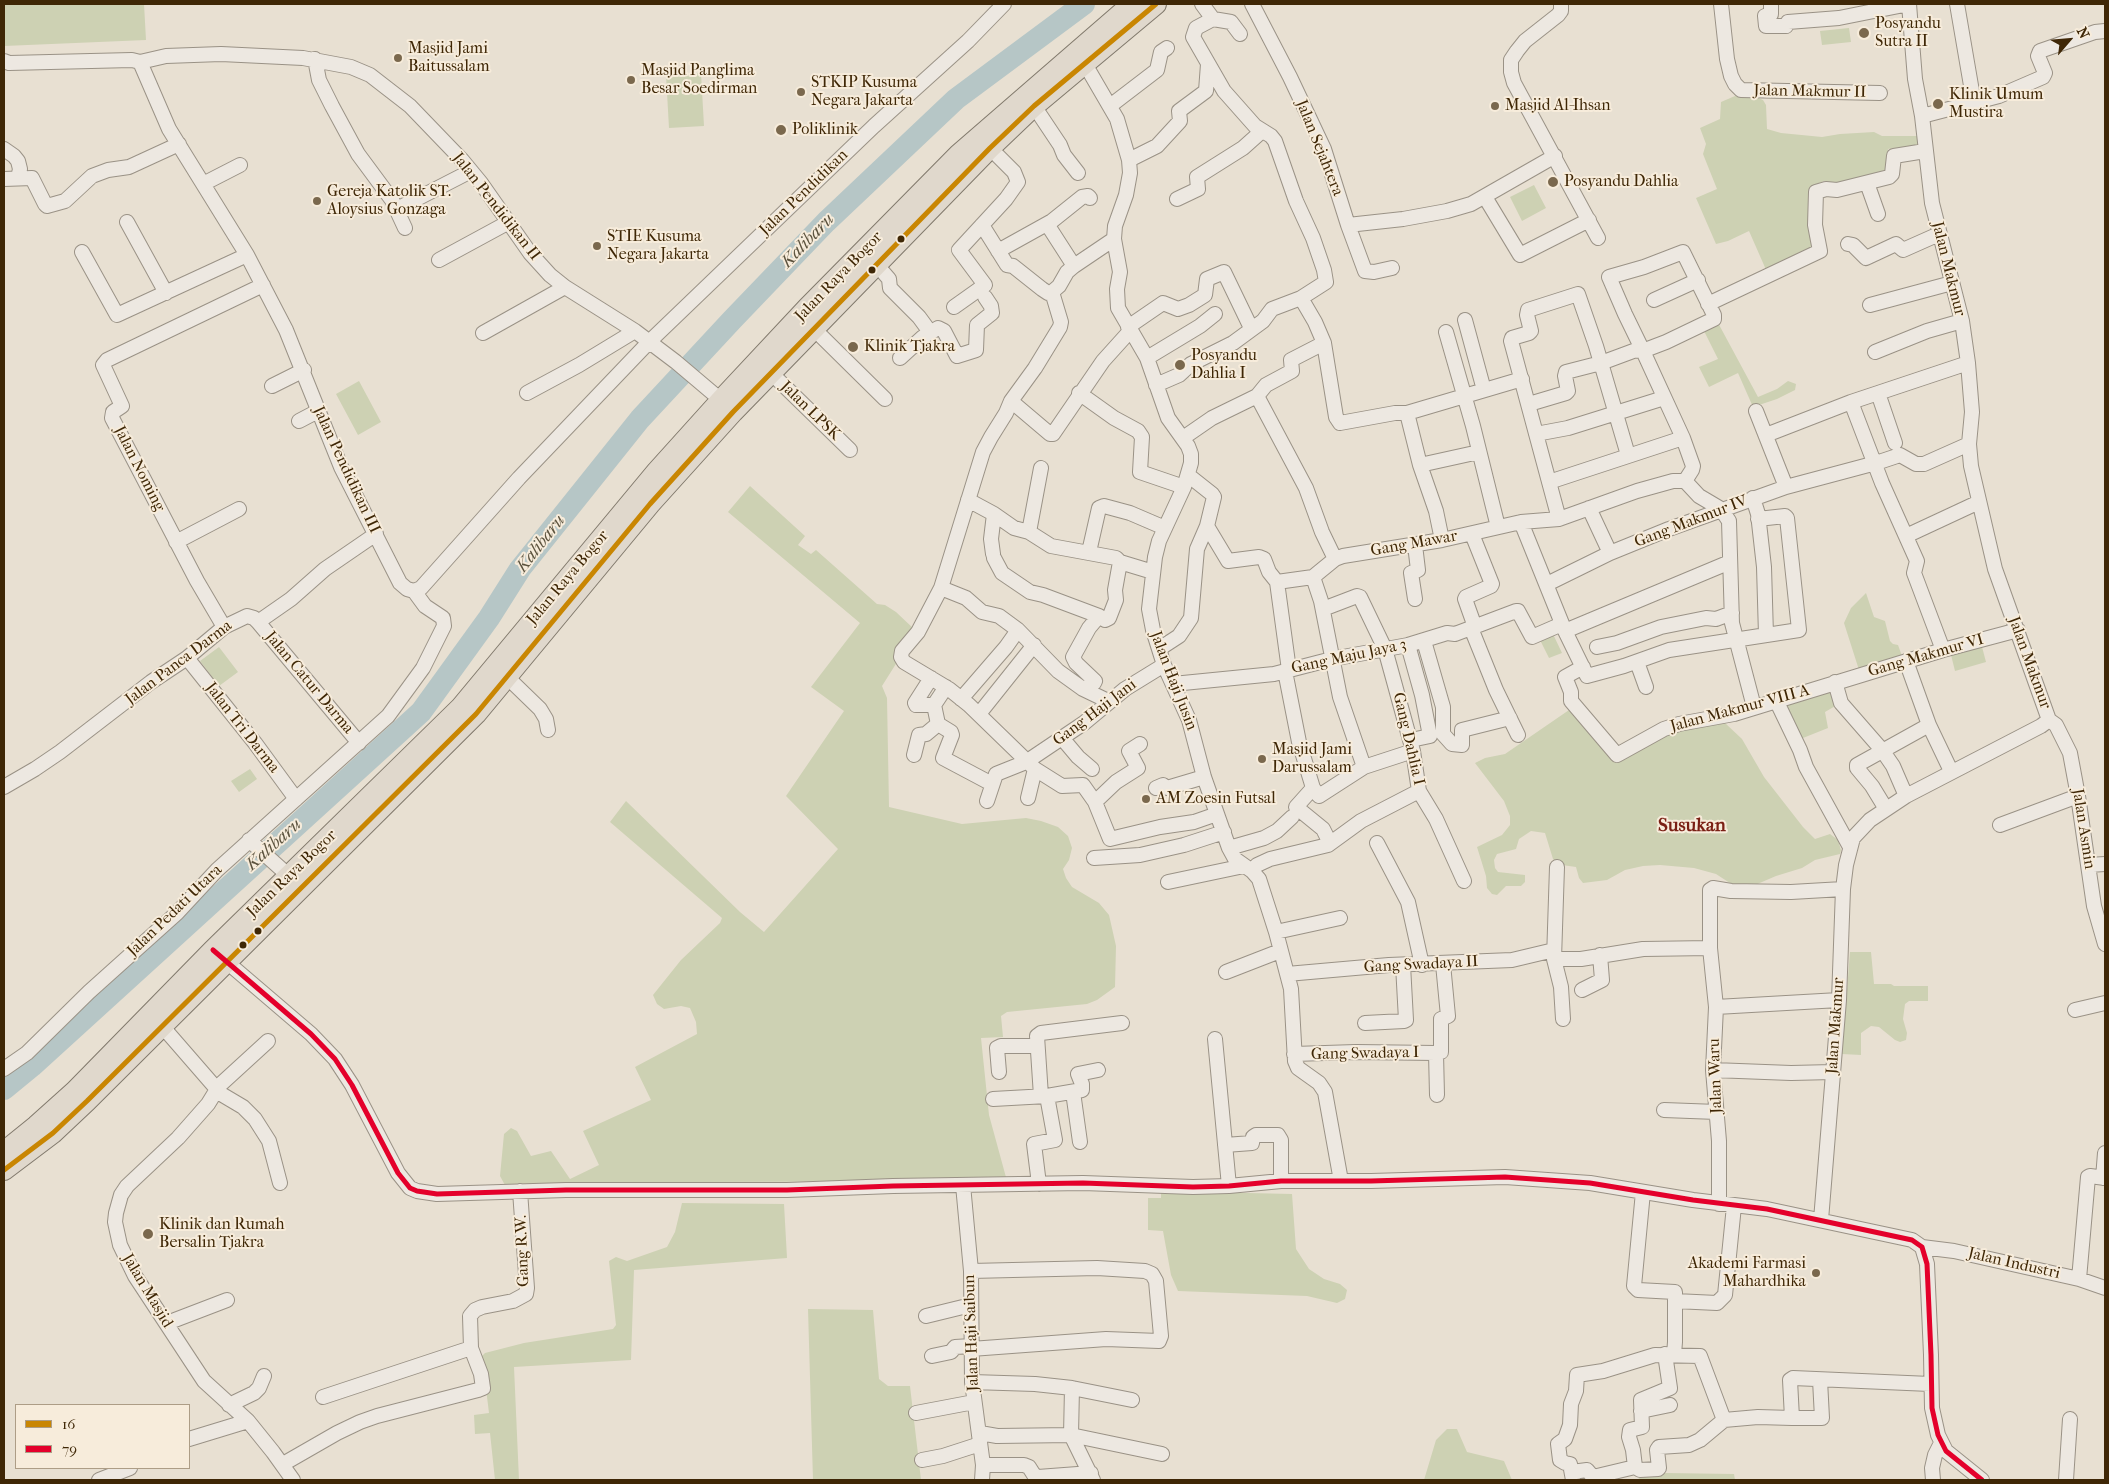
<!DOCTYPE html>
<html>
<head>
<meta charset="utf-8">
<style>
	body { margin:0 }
	#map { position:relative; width:2109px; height:1484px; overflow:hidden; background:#e8e0d2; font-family:"IM FELL French Canon",serif }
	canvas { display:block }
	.frame { position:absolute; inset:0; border:5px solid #3f2706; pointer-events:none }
	.legend { position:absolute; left:15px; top:1404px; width:175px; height:65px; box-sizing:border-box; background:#f7ecdb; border:1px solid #ad9d86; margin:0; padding:6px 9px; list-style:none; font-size:15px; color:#3f2706 }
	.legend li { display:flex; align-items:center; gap:10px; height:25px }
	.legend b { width:25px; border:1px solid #ad9d86 }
	.north { position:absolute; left:2044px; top:15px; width:50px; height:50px; -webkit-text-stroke:4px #f7ecdb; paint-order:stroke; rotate:63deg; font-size:14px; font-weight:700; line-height:20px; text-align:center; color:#3f2706 }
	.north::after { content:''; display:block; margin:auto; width:18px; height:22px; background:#3f2706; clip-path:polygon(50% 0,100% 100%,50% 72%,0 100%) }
</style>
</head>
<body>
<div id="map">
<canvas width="2109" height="1484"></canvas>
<div class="frame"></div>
<ul class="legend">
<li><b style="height:6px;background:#c98602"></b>16</li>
<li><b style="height:6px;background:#e4002b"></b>79</li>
</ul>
<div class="north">N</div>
</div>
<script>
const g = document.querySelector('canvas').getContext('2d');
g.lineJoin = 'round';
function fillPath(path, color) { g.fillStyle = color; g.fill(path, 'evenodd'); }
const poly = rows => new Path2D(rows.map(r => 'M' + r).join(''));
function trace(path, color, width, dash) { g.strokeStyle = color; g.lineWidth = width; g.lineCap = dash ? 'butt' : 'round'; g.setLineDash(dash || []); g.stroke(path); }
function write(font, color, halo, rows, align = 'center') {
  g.font = font + ' "IM FELL French Canon",serif'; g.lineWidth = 4; g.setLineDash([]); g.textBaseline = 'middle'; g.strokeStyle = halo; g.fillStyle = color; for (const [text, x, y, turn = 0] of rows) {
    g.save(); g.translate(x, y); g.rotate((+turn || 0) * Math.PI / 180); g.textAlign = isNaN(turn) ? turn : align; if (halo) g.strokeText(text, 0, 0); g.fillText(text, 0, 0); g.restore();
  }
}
const green = poly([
	[4,4,144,4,146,40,4,46],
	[1849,28,1851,42,1822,45,1820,31],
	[701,73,704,126,669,128,666,75],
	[1735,96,1756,97,1763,100,1766,105,1767,129,1781,133,1822,137,1840,134,1874,132,1882,136,1920,136,1921,142,1918,145,1888,149,1887,165,1885,170,1839,184,1824,181,1814,185,1811,188,1814,247,1767,272,1749,231,1728,241,1716,244,1696,198,1717,189,1703,154,1706,144,1700,128,1720,119,1721,102],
	[1534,185,1546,208,1522,221,1510,197],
	[1717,321,1758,397,1777,389,1788,381,1796,384,1795,390,1777,399,1753,407,1738,373,1709,387,1699,367,1718,359,1703,329],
	[359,381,381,422,358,435,336,394],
	[750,486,805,536,798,545,811,554,816,550,877,604,885,605,896,612,914,629,911,640,882,686,887,698,889,807,962,824,1026,818,1041,821,1058,827,1068,836,1072,848,1069,860,1063,869,1066,878,1072,887,1099,903,1109,915,1116,946,1115,987,1097,1000,1087,1004,1007,1012,1001,1016,1003,1037,981,1038,989,1115,1007,1181,706,1182,506,1187,500,1176,504,1134,511,1128,517,1131,531,1156,551,1151,570,1179,599,1165,583,1131,651,1100,635,1067,697,1034,696,1022,690,1008,681,1006,664,1009,657,1004,653,995,681,960,720,923,722,918,610,822,626,801,740,912,764,932,838,849,786,796,844,711,811,687,860,623,728,512],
	[1866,593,1874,617,1885,621,1890,641,1893,644,1898,645,1902,656,1859,670,1844,623,1851,608],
	[1552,632,1562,653,1549,658,1539,638],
	[1981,643,1986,662,1955,671,1950,651],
	[219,647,238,672,219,686,200,661],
	[1833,685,1837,705,1825,712,1828,728,1798,740,1781,702],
	[1572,708,1615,759,1674,728,1713,722,1725,723,1742,739,1764,777,1803,827,1815,839,1830,834,1838,840,1841,850,1840,854,1815,860,1802,868,1776,876,1748,888,1736,887,1716,874,1694,868,1660,865,1643,866,1625,870,1607,880,1583,883,1579,878,1576,867,1562,865,1553,859,1545,833,1531,831,1519,839,1516,849,1497,854,1494,860,1495,868,1498,872,1525,875,1525,882,1521,886,1506,886,1497,895,1492,894,1487,888,1486,876,1477,847,1502,835,1510,825,1510,816,1504,801,1475,763,1485,758,1505,754],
	[250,769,257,779,239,792,231,781],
	[1850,952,1871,952,1874,984,1891,984,1894,986,1928,986,1928,1001,1909,1001,1905,1004,1903,1019,1907,1033,1906,1040,1900,1042,1895,1040,1879,1027,1871,1026,1861,1033,1861,1055,1842,1054],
	[1161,1191,1292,1194,1296,1249,1309,1269,1324,1279,1340,1284,1347,1290,1345,1299,1337,1303,1307,1296,1178,1291,1171,1275,1163,1231,1148,1230,1148,1198,1161,1198],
	[682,1203,784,1204,787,1258,634,1270,631,1360,514,1367,519,1480,495,1480,490,1433,475,1434,474,1415,489,1413,482,1356,485,1353,524,1343,613,1329,616,1325,609,1261,616,1257,627,1261,667,1247,675,1232],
	[808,1309,873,1310,879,1379,888,1386,910,1386,921,1480,813,1480],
	[1447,1429,1457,1429,1467,1452,1504,1461,1512,1480,1424,1480,1436,1440],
	[1665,1473,1734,1474,1735,1480,1637,1480,1643,1475]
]);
const river = poly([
	[4,1089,32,1066,421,712,489,618,520,569,640,419,732,320,826,222,956,99,1084,4]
]);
const minor = poly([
	[1202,4,1213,19,1231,22,1240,34],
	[1252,4,1290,77,1324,149,1348,225,1365,271,1374,272,1392,268],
	[1561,4,1561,11,1558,15,1525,41,1517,51,1511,60,1511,72,1514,83,1598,238],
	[1721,4,1727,59,1731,76,1735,84,1741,90,1880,93],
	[1771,4,1771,14,1765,16,1766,26,1786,26,1788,22,1839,18,1909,4],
	[1909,4,1915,79,1922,116,1932,203,1962,321,1968,363,1972,412,1969,444,1971,466,1995,569,2049,720],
	[1957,4,1974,103],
	[315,59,319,80,332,106,358,154,392,200,405,228],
	[4,61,9,63,132,60,140,62,169,129,247,255,286,330,341,467,400,583,407,589,414,591,421,588,519,478,649,342,874,126,968,41,1004,4],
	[140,62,166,56,221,54,303,58,351,67,370,75,410,106,462,160,481,183,530,253,550,275,565,287,635,331,676,362,728,406],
	[1085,64,1117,119,1129,160,1130,173,1126,195,1115,226,1114,239,1120,272,1117,289,1118,308,1147,358,1168,418,1188,446,1191,454,1191,463,1184,487,1159,541,1155,557,1149,609,1153,630,1164,665,1189,720,1204,777,1229,848,1235,859,1252,871,1259,879,1276,932,1291,989,1295,1061,1298,1068,1319,1083,1325,1092,1341,1181],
	[1034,106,1060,145,1064,155,1078,173],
	[1110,106,1157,70,1161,52,1167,48],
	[1922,116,1999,96,2043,77,2045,73,2038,56,2040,51,2095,32,2105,31],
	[4,149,14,156,18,161,20,169,18,178],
	[1129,160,1157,146,1180,121,1179,111,1206,91,1208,64],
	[4,179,32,178,45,204,47,206,65,201,92,176,108,170,129,167,179,144],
	[1867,183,1878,214],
	[203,184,240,165],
	[1485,197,1520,255,1589,220],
	[1177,199,1198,189,1197,177,1243,148,1262,131],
	[397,209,471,171],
	[127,222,166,293],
	[1047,224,1074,266],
	[982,225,1007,265,1013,266,1042,289,1048,293,1052,292],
	[1348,225,1403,219,1447,211,1471,204,1555,156],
	[1848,244,1853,245,1866,258,1896,244,1903,250,1939,234],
	[998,251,1052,221,1082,197,1088,196,1090,198],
	[82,252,117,315,247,255],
	[439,260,509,222],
	[876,264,889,279,890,288,919,317,930,332],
	[1052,292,1061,322,1060,327,1035,368,1011,401,1006,413,991,437,983,452,941,588,918,632,902,651,901,657,904,662,949,689,969,705,1035,769,1062,786,1083,785,1095,802,1110,839,1160,827,1194,822,1217,814],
	[1052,292,1059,286,1067,272,1074,266,1114,239],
	[1301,298,1315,322,1324,343,1336,417,1340,423,1395,413,1407,413,1522,379],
	[1654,300,1698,280],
	[1708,304,1820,251,1815,225,1816,192,1826,189,1837,190,1889,177,1892,174,1894,156,1925,151],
	[1870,305,1952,283],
	[954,307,985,285,959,250,1006,199,1018,182,1014,172,990,148],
	[1465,320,1484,390],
	[1128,327,1163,303,1178,309,1189,305,1205,295,1207,279,1224,272,1251,328],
	[813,328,885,399],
	[1446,332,1473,426,1498,527],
	[483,333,565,287],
	[1875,352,1927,331,1962,321],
	[900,358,923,337,938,328,944,331,957,356,976,350,977,325,992,313,991,306,985,297],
	[1147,358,1200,326,1215,314],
	[771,373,850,450],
	[1156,385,1179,375,1191,364,1233,343,1263,321,1272,309,1301,298,1326,282,1324,270,1313,238,1296,201,1275,141,1271,136,1255,126,1224,91,1193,37,1196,28,1213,19],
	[272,386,304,370],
	[527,393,579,365,635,331],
	[1079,393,1114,418,1138,431,1142,437,1140,472,1184,487],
	[1878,393,1895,443],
	[1257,396,1306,488,1322,532,1335,559],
	[1011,401,1050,434,1053,434,1103,361,1130,331],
	[1851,402,1882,483,1917,561,1914,573,1943,650],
	[1529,404,1566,393,1568,391,1565,376,1566,372,1601,363,1636,350,1640,351,1643,351,1645,350,1666,342,1714,319,1714,315,1683,252,1644,267,1609,277,1625,314,1643,351,1683,438,1693,466,1692,470,1685,481],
	[1407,413,1420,465,1436,511,1442,540],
	[299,421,318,411],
	[1536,434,1568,428,1664,398],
	[1766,435,1851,402,1968,363],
	[1183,438,1212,418,1257,396,1266,385,1292,371,1291,360,1324,343],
	[1420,465,1479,452],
	[1188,475,1212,494,1214,497,1207,526,1228,561,1259,557,1264,559,1269,572,1277,582,1313,577],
	[1685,481,1699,496,1721,509,1729,521,1732,623,1754,707],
	[1549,482,1683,438],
	[1786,487,1876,463,1900,455,1916,464,1924,464,1969,444],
	[1753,498,1758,514,1764,567,1766,635],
	[968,500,994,514,1014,528,1029,532,1051,546,1116,558,1120,562,1153,572],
	[1589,508,1610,553],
	[1559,519,1511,341,1512,338,1529,333,1531,331,1527,315,1528,310,1578,294,1596,346,1628,455],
	[1521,522,1565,631,1587,676,1624,666,1669,650,1799,630,1787,518,1785,516,1758,519],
	[1029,532,1041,468],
	[1472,534,1492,584,1491,586,1466,597,1465,599,1475,627],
	[1906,536,1979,502],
	[176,542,239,509],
	[1415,545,1418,570,1411,573,1415,599],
	[1089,552,1099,508,1104,506,1130,513,1165,528],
	[993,554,991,539,994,514],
	[994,558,1002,573,1030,592,1043,595,1099,616,1089,628,1073,657,1076,663,1095,681,1094,683,1083,689],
	[1313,577,1335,559,1343,556,1442,540,1521,522,1559,519,1637,491,1673,481,1685,481],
	[1313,577,1321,601,1340,697,1364,767,1413,751],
	[1277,582,1289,670],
	[1547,584,1610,553,1669,529,1786,487,1756,411],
	[941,588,966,598,982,612,999,616,1018,630,1058,671,1083,689,1108,701],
	[1323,609,1357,596,1360,597,1385,649,1393,678,1413,751,1419,791,1436,819,1464,881],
	[1099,616,1105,620,1109,618,1116,600,1115,590,1120,562],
	[258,622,291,599,325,569,376,534],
	[224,627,197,581,112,418,113,412,122,406,103,365,107,360,263,285],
	[1471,628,1496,690,1518,735],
	[1565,631,1730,562],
	[1424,641,1443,707,1443,734,1452,744,1462,745,1462,730,1510,718],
	[1408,645,1422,695,1430,736,1411,740],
	[1597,647,1617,643,1661,627,1706,618,1716,619,1732,613],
	[1159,649,1179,636,1191,618,1197,549,1207,526],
	[187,658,255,743,296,799],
	[1906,661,1929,725,1951,771],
	[1637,662,1646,687],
	[1583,667,1565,677,1571,692,1571,701,1617,755,1664,729,1679,724,1734,714,1943,650,2018,630],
	[1285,671,1299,742,1313,788,1296,807,1323,829,1330,843],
	[507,677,540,709,546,719,548,730],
	[931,678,915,703,916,705,934,705],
	[1835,682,1841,703,1882,750,1893,766,1906,796],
	[1173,684,1274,674,1332,659,1408,645,1447,633,1455,634,1516,611,1518,611,1532,637,1562,624],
	[946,687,934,705,938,724,951,732,952,735,943,758,992,784],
	[961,699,1006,647,1018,630],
	[1776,700,1800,750,1806,767,1850,847],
	[979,714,1034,645],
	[2049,720,2056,725,2070,753,2078,796,2094,906,2105,944],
	[1062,738,1078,757,1092,769],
	[914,755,919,735,926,734,938,724],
	[4,787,35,769,60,752,151,682,187,658,224,627,247,616,254,618,258,622,359,743],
	[1156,788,1163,785,1167,788,1204,777],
	[1313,788,1319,796,1364,767],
	[1028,798,1035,769],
	[987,801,996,774,1026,762,1084,723,1125,689,1164,665],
	[1095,802,1116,782,1138,768,1129,751,1140,744],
	[1886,809,1872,786,1857,768,1857,765,1929,725],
	[2000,825,2078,796],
	[249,840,289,876],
	[1377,843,1408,902,1422,965],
	[1229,848,1264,838,1277,831,1292,817],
	[1094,858,1140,855,1184,845,1224,832],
	[2089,865,2105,864],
	[1557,867,1554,959,1561,987,1563,1019],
	[1252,871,1257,865,1270,859,1328,845,1361,821,1419,791],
	[1168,882,1244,866],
	[1276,932,1340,918],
	[221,957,311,1034,335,1059,352,1085,398,1173,410,1188,417,1191,437,1194,566,1190,787,1190,893,1186,1083,1183,1193,1187,1229,1186,1281,1181,1371,1181,1505,1177,1590,1183,1693,1200,1767,1209,1912,1240,1922,1247,1927,1264,1931,1355,1932,1408,1938,1435,1946,1451,1982,1480],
	[1554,959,1581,959,1643,949,1710,948],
	[1226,972,1280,951],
	[1287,974,1389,965,1512,960,1554,950],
	[1582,990,1602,980,1600,955],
	[1716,1007,1839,1000],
	[2075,1010,2105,1003],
	[1365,1023,1404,1021,1406,1020,1403,965],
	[162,1026,215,1087,216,1091,208,1104,178,1138,127,1186,121,1195,116,1213,115,1222,120,1245,135,1276,204,1381,248,1421,273,1452,293,1480],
	[1215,1039,1229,1186],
	[1436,1053,1441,1052,1441,1019,1448,1016,1443,964],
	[1436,1053,1437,1095],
	[1294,1054,1356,1052,1436,1053],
	[4,1069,27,1053,89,992,177,913,217,870,388,716,423,668,444,626,443,618,425,606,414,591],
	[1713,1070,1791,1073,1833,1072],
	[999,1072,997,1048,1001,1046,1036,1046],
	[215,1087,221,1084,268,1041],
	[216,1091,243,1107,255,1119,269,1141,280,1183],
	[1073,1092,1080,1142],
	[1041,1096,1037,1036,1041,1033,1122,1023],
	[993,1099,1047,1096,1082,1090,1082,1084,1078,1074,1098,1070],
	[1664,1110,1717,1112],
	[1225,1145,1252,1143,1253,1137,1256,1135,1278,1135,1281,1140,1281,1181],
	[2103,1178,2105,1153],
	[1039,1184,1034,1144,1055,1140,1047,1096],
	[963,1185,971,1271,972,1382,983,1465,982,1480],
	[1643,1192,1634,1286,1638,1290,1675,1292,1675,1342,1674,1354],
	[1719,1204,1719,1141,1713,1070,1716,1007,1710,948,1710,890,1713,888,1731,891,1791,892,1843,889],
	[1821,1220,1839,1000,1843,889,1846,865,1853,838,1870,820,1906,796,2041,726,2049,720],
	[1922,1247,1954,1251,2079,1279,2105,1288],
	[971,1271,1097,1268,1145,1271,1152,1274,1156,1281,1161,1336,1159,1341,1106,1339,971,1349],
	[2079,1279,2088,1177,2090,1176,2105,1178],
	[1675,1301,1717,1303,1725,1295,1734,1206],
	[926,1316,971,1305],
	[167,1323,227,1300],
	[932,1356,951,1352,955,1347,971,1346],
	[972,1382,1035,1384,1072,1388,1132,1400],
	[1072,1388,1071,1435,1093,1480],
	[323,1397,471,1348],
	[229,1405,254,1393,259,1388,264,1376],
	[1641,1411,1670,1405],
	[916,1413,974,1402],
	[1792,1418,1822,1418,1820,1380],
	[980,1433,997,1436,1071,1435,1162,1454],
	[189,1439,248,1421],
	[922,1460,943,1456,980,1444],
	[283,1464,337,1433,360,1422,377,1416,478,1390,483,1388,481,1374,471,1348,470,1316,475,1310,482,1307,513,1301,526,1294,527,1288,520,1191],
	[983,1465,1024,1465,1029,1467,1034,1475,1038,1477,1091,1473],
	[1635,1467,1633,1450,1629,1437,1630,1430,1642,1427,1641,1400,1670,1388,1665,1354],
	[1572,1472,1587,1470,1593,1477,1635,1467,1640,1470,1658,1469,1659,1468,1657,1450,1659,1447,1689,1445,1700,1440,1724,1420,1758,1417,1792,1418,1790,1380,1793,1378,1930,1384],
	[99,1480,130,1468],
	[1573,1480,1570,1464,1565,1463,1560,1460,1558,1444,1565,1439,1570,1425,1571,1404,1576,1391,1577,1375,1603,1371,1655,1355,1700,1356,1724,1420],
	[1933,1480,1932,1468,1935,1455,1941,1443],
	[2066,1480,2070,1419]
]);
const highway = poly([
	[4,1152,36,1126,75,1091,213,950,461,707,657,471,721,400,807,308,959,154,1132,4],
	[4,1170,53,1133,87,1101,476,714,650,504,733,412,990,148,1034,106,1156,4]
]);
const bus1 = poly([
	[4,1170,53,1133,87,1101,476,714,650,504,733,412,990,148,1034,106,1156,4]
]);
const bus2 = poly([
	[213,950,311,1034,335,1059,352,1085,398,1173,410,1188,417,1191,437,1194,566,1190,787,1190,893,1186,1083,1183,1193,1187,1229,1186,1281,1181,1371,1181,1505,1177,1590,1183,1693,1200,1767,1209,1912,1240,1922,1247,1927,1264,1931,1355,1932,1408,1938,1435,1946,1451,1982,1480]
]);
const markers = [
	[1864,33,6,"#7a684d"],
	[398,58,5,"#7a684d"],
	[631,80,5,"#7a684d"],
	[801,92,5,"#7a684d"],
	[1938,104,6,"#7a684d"],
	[1495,106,5,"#7a684d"],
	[781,130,6,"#7a684d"],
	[1553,182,6,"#7a684d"],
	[317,201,5,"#7a684d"],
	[901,239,4.5,"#3f2706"],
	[597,246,5,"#7a684d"],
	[872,270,4.5,"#3f2706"],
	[853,347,6,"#7a684d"],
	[1180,365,6,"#7a684d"],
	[1262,759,5,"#7a684d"],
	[1146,799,5,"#7a684d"],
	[258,931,4.5,"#3f2706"],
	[243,945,4.5,"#3f2706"],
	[148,1234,6,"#7a684d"],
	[1816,1273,5,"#7a684d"]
];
const poiNames = [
	["Posyandu",1875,24],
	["Sutra II",1875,42],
	["Masjid Jami",408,49],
	["Baitussalam",408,67],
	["Masjid Panglima",641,71],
	["Besar Soedirman",641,89],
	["STKIP Kusuma",811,83],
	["Negara Jakarta",811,101],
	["Klinik Umum",1949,95],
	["Mustira",1949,113],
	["Masjid Al-Ihsan",1505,106],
	["Poliklinik",792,130],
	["Posyandu Dahlia",1564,182],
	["Gereja Katolik ST.",327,192],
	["Aloysius Gonzaga",327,210],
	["STIE Kusuma",607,237],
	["Negara Jakarta",607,255],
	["Klinik Tjakra",864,347],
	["Posyandu",1191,356],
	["Dahlia I",1191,374],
	["Masjid Jami",1272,750],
	["Darussalam",1272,768],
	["AM Zoesin Futsal",1156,799],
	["Klinik dan Rumah",159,1225],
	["Bersalin Tjakra",159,1243],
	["Akademi Farmasi",1806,1264,"right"],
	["Mahardhika",1806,1282,"right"]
];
const streetNames = [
	["Jalan Makmur II",1810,92,1],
	["Jalan Sejahtera",1319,148,68],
	["Jalan Pendidikan",804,193,-44],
	["Jalan Pendidikan II",496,207,52],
	["Jalan Makmur",1948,269,76],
	["Jalan Raya Bogor",839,277,-46],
	["Jalan LPSK",810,411,44],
	["Jalan Noming",139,469,63],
	["Jalan Pendidikan III",346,470,65],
	["Gang Makmur IV",1691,522,-21],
	["Gang Mawar",1414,544,-10],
	["Jalan Raya Bogor",568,578,-50],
	["Gang Makmur VI",1926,656,-16],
	["Gang Maju Jaya 3",1349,657,-12],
	["Jalan Panca Darma",179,663,-37],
	["Jalan Makmur",2029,663,70],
	["Jalan Haji Jusin",1173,681,69],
	["Jalan Catur Darma",309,683,50],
	["Jalan Makmur VIII A",1740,709,-15],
	["Gang Haji Jani",1095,713,-37],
	["Jalan Tri Darma",242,728,52],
	["Gang Dahlia I",1408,739,77],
	["Jalan Asmin",2083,829,81],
	["Jalan Raya Bogor",292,874,-44],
	["Jalan Pedati Utara",175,911,-44],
	["Gang Swadaya II",1421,965,-3],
	["Jalan Makmur",1836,1026,-86],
	["Gang Swadaya I",1365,1054,-1],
	["Jalan Waru",1716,1076,-92],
	["Gang R.W.",523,1251,-92],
	["Jalan Industri",2014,1264,13],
	["Jalan Masjid",147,1291,59],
	["Jalan Haji Saibun",972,1333,-92]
];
const waterNames = [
	["Kalibaru",808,241,-46],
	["Kalibaru",541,544,-52],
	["Kalibaru",274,845,-42]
];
const quarterNames = [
	["Susukan",1692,826]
];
fillPath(green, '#cdd1b3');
trace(river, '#b6c6c6', 22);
trace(minor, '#9a9286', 16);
trace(highway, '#81796c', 22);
trace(minor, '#ede8e1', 14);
trace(highway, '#e0d8cc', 20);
trace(bus1, '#c98602', 5);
trace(bus2, '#e4002b', 5);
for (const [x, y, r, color] of markers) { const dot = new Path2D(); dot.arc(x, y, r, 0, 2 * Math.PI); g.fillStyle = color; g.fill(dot); trace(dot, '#f7ecdb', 2); }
write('16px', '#3f2706', '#f7ecdb', poiNames, 'left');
write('16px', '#3f2706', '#f7ecdb', streetNames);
write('italic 18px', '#5c533e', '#f7ecdb', waterNames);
write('bold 19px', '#7a1f14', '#f7ecdb', quarterNames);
</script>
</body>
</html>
